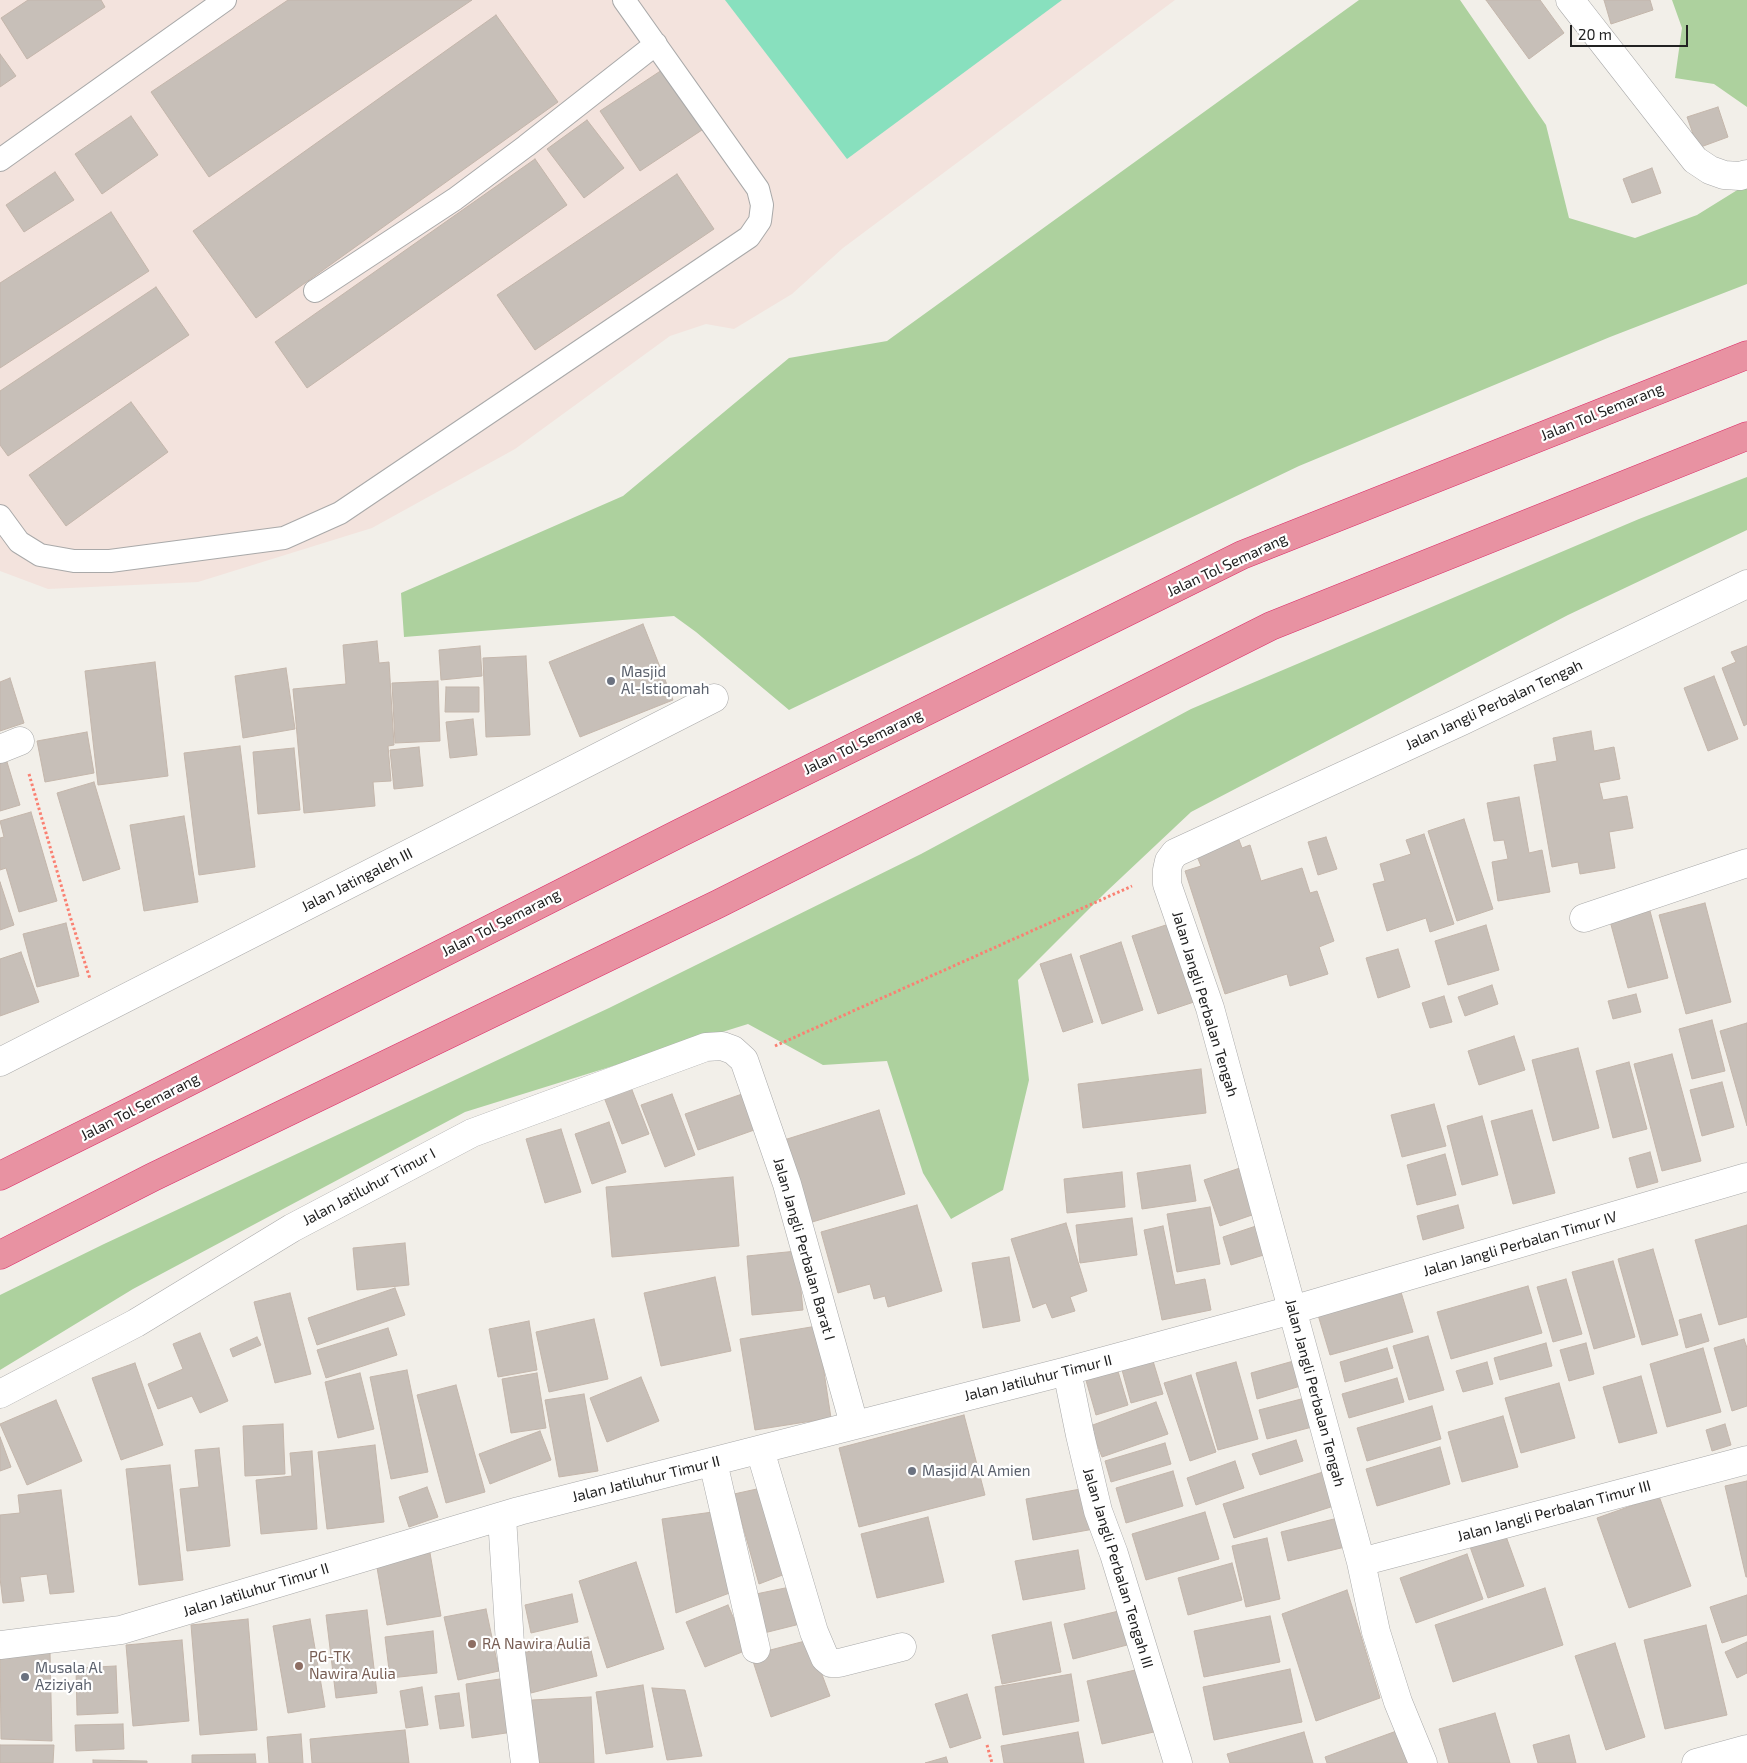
<!DOCTYPE html>
<html>
<head>
<meta charset="utf-8">
<style>
	body { margin:0 }
	#map { position:relative; width:1747px; height:1763px; overflow:hidden; background:#f2efe9; font-family:"Exo 2",sans-serif }
	canvas { display:block }
	.scale { position:absolute; left:1570px; top:25px; width:118px; height:22px; box-sizing:border-box; border:2px solid #222; border-top:0; padding-left:6px; font-size:15px; line-height:18px; white-space:nowrap; color:#222; -webkit-text-stroke:4px #fff; paint-order:stroke }
</style>
</head>
<body>
<div id="map">
<canvas width="1747" height="1763"></canvas>
<div class="scale">20 m</div>
</div>
<script>
const g = document.querySelector('canvas').getContext('2d');
g.lineJoin = 'round';
function fillPath(path, color) { g.fillStyle = color; g.fill(path, 'evenodd'); }
const poly = rows => new Path2D(rows.map(r => 'M' + r).join(''));
function trace(path, color, width, dash) { g.strokeStyle = color; g.lineWidth = width; g.lineCap = dash ? 'butt' : 'round'; g.setLineDash(dash || []); g.stroke(path); }
function write(font, color, halo, rows, align = 'center') {
  g.font = font + ' "Exo 2",sans-serif'; g.lineWidth = 4.5; g.setLineDash([]); g.textBaseline = 'middle'; g.strokeStyle = halo; g.fillStyle = color; for (const [text, x, y, turn = 0] of rows) {
    g.save(); g.translate(x, y); g.rotate((+turn || 0) * Math.PI / 180); g.textAlign = isNaN(turn) ? turn : align; if (halo) g.strokeText(text, 0, 0); g.fillText(text, 0, 0); g.restore();
  }
}
const military = poly([
	[0,0,1175,0,843,248,792,294,734,329,706,324,670,336,515,449,372,528,198,582,48,589,0,571]
]);
const forest = poly([
	[1359,0,1460,0,1546,125,1569,218,1635,238,1697,215,1747,184,1747,284,1610,337,1299,466,789,710,696,632,674,616,404,637,401,593,623,496,789,358,887,341],
	[1672,0,1747,0,1747,107,1714,84,1675,78,1682,28],
	[1747,477,1747,530,1568,615,1191,812,1106,892,1018,980,1029,1080,1003,1190,951,1219,923,1173,887,1061,823,1065,748,1024,465,1112,133,1289,0,1370,0,1295,104,1244,609,1008,921,854,1191,709,1639,519]
]);
const pitch = poly([
	[725,0,1062,0,847,159]
]);
const building = poly([
	[28,0,101,0,105,7,27,59,1,18,28,0],
	[288,0,472,0,209,177,151,92,288,0],
	[1486,0,1540,0,1564,33,1529,59,1486,0],
	[1604,0,1650,0,1653,10,1611,24,1604,0],
	[496,15,558,102,256,318,193,231,496,15],
	[0,54,16,76,0,87,0,54],
	[665,68,705,128,640,171,600,111,665,68],
	[1718,107,1728,137,1698,148,1687,117,1718,107],
	[131,116,158,155,102,194,75,154,131,116],
	[587,120,624,168,584,198,547,149,587,120],
	[535,159,567,205,307,388,275,342,535,159],
	[1652,168,1661,193,1632,203,1623,179,1652,168],
	[55,172,74,200,24,232,6,205,55,172],
	[677,174,714,229,535,350,497,295,677,174],
	[111,212,149,271,0,368,0,283,111,212],
	[156,287,189,335,8,456,0,445,0,391,156,287],
	[131,402,168,452,66,526,29,475,131,402],
	[643,624,673,700,580,737,549,662,643,624],
	[377,641,379,663,389,662,394,745,388,746,391,781,373,782,375,806,304,813,293,689,346,684,343,645,377,641],
	[480,646,482,676,441,680,439,650,480,646],
	[1747,646,1747,724,1744,726,1722,668,1736,662,1731,652,1747,646],
	[526,656,530,735,486,737,483,658,526,656],
	[155,662,168,776,98,785,85,671,155,662],
	[286,668,295,729,243,738,235,676,286,668],
	[1714,676,1738,739,1708,751,1684,688,1714,676],
	[10,678,24,723,0,731,0,682,10,678],
	[438,681,440,741,395,743,392,683,438,681],
	[446,687,479,687,479,712,445,712,446,687],
	[473,719,477,755,450,758,446,722,473,719],
	[1591,731,1594,751,1614,747,1620,779,1599,783,1603,800,1627,796,1633,828,1609,832,1615,868,1580,874,1578,862,1552,867,1534,765,1557,761,1553,738,1591,731],
	[87,732,94,773,45,782,37,741,87,732],
	[240,746,255,867,199,875,184,753,240,746],
	[419,747,423,786,394,789,390,750,419,747],
	[294,748,300,810,258,814,253,752,294,748],
	[4,752,20,805,0,811,0,753,4,752],
	[94,782,120,869,83,881,57,793,94,782],
	[1519,797,1529,853,1542,850,1550,892,1498,901,1492,862,1508,859,1504,840,1494,841,1487,803,1519,797],
	[31,812,57,901,19,912,6,868,0,870,0,838,4,837,0,821,31,812],
	[184,816,198,902,144,911,130,825,184,816],
	[1464,819,1493,909,1457,921,1428,831,1464,819],
	[1424,834,1454,924,1430,932,1426,918,1387,931,1373,884,1385,881,1380,864,1411,854,1406,840,1424,834],
	[1326,837,1337,869,1318,875,1308,842,1326,837],
	[1239,840,1242,848,1250,845,1261,881,1302,868,1310,893,1317,891,1334,941,1319,947,1328,974,1290,986,1287,974,1225,994,1185,871,1201,866,1196,854,1239,840],
	[0,882,14,925,0,930,0,882],
	[1705,903,1731,1002,1686,1014,1659,915,1705,903],
	[1650,911,1668,978,1628,988,1610,921,1650,911],
	[66,923,79,976,37,987,23,934,66,923],
	[1169,924,1194,1002,1158,1014,1132,936,1169,924],
	[1486,925,1499,970,1448,985,1435,941,1486,925],
	[1121,942,1143,1010,1102,1024,1080,956,1121,942],
	[1398,949,1410,987,1378,998,1366,958,1398,949],
	[21,952,39,1002,0,1016,0,959,21,952],
	[1071,954,1093,1022,1063,1032,1040,964,1071,954],
	[1492,985,1498,1004,1465,1016,1458,997,1492,985],
	[1636,994,1641,1012,1613,1019,1608,1001,1636,994],
	[1444,996,1452,1022,1430,1028,1422,1003,1444,996],
	[1712,1020,1725,1071,1692,1079,1679,1029,1712,1020],
	[1747,1023,1747,1126,1720,1031,1747,1023],
	[1514,1036,1525,1070,1479,1085,1468,1051,1514,1036],
	[1578,1048,1599,1128,1553,1141,1532,1060,1578,1048],
	[1672,1054,1701,1161,1662,1171,1634,1064,1672,1054],
	[1629,1062,1647,1129,1613,1138,1596,1071,1629,1062],
	[1201,1069,1206,1113,1083,1128,1078,1084,1201,1069],
	[629,1082,649,1134,622,1144,602,1092,629,1082],
	[1722,1082,1734,1127,1702,1136,1690,1090,1722,1082],
	[745,1093,757,1129,698,1150,685,1114,745,1093],
	[672,1094,695,1155,665,1167,641,1105,672,1094],
	[1434,1104,1446,1146,1402,1157,1391,1115,1434,1104],
	[879,1110,905,1194,809,1223,784,1140,879,1110],
	[1532,1110,1555,1193,1513,1204,1491,1121,1532,1110],
	[1482,1116,1498,1175,1462,1185,1447,1126,1482,1116],
	[609,1122,626,1172,592,1184,575,1134,609,1122],
	[561,1129,581,1192,545,1203,526,1139,561,1129],
	[1650,1152,1658,1182,1637,1188,1629,1158,1650,1152],
	[1445,1154,1456,1195,1417,1205,1407,1165,1445,1154],
	[1190,1165,1196,1201,1142,1209,1137,1173,1190,1165],
	[1240,1168,1255,1214,1220,1226,1204,1180,1240,1168],
	[1122,1172,1125,1207,1067,1213,1064,1179,1122,1172],
	[733,1177,739,1246,612,1257,606,1187,733,1177],
	[917,1205,942,1291,888,1307,885,1296,874,1299,870,1284,838,1293,821,1232,917,1205],
	[1458,1205,1464,1228,1423,1240,1417,1216,1458,1205],
	[1210,1207,1220,1264,1177,1272,1167,1214,1210,1207],
	[1132,1218,1137,1255,1080,1263,1076,1225,1132,1218],
	[1066,1223,1087,1291,1070,1297,1075,1311,1052,1318,1046,1303,1033,1308,1011,1239,1066,1223],
	[1259,1225,1267,1254,1231,1265,1223,1237,1259,1225],
	[1747,1225,1747,1317,1719,1325,1695,1240,1747,1225],
	[1163,1226,1175,1285,1205,1279,1211,1310,1162,1320,1144,1230,1163,1226],
	[405,1243,409,1285,357,1290,353,1248,405,1243],
	[1653,1249,1678,1335,1642,1345,1618,1259,1653,1249],
	[797,1251,803,1310,752,1315,747,1256,797,1251],
	[1009,1257,1020,1321,983,1328,972,1263,1009,1257],
	[1613,1261,1635,1337,1594,1349,1572,1272,1613,1261],
	[715,1277,731,1351,661,1366,644,1293,715,1277],
	[1566,1279,1582,1334,1553,1342,1537,1287,1566,1279],
	[1528,1286,1542,1333,1451,1359,1437,1312,1528,1286],
	[395,1288,405,1315,317,1345,308,1318,395,1288],
	[1401,1292,1413,1332,1330,1355,1318,1315,1401,1292],
	[290,1293,311,1374,275,1383,254,1302,290,1293],
	[1701,1314,1709,1341,1686,1348,1679,1320,1701,1314],
	[594,1319,608,1379,549,1392,536,1332,594,1319],
	[529,1321,537,1370,498,1377,489,1329,529,1321],
	[817,1326,831,1418,755,1430,740,1339,817,1326],
	[388,1328,397,1355,326,1378,317,1350,388,1328],
	[200,1333,228,1401,200,1413,192,1396,158,1409,148,1384,183,1369,173,1344,200,1333],
	[1428,1336,1444,1390,1409,1400,1393,1346,1428,1336],
	[257,1337,261,1345,233,1357,230,1349,257,1337],
	[1744,1339,1747,1348,1747,1406,1732,1411,1714,1348,1744,1339],
	[1546,1343,1552,1366,1500,1380,1494,1358,1546,1343],
	[1586,1343,1594,1374,1569,1381,1560,1350,1586,1343],
	[1387,1348,1393,1368,1345,1382,1340,1362,1387,1348],
	[1703,1348,1721,1412,1667,1427,1650,1364,1703,1348],
	[1150,1351,1163,1394,1131,1403,1119,1359,1150,1351],
	[1297,1360,1304,1385,1257,1399,1251,1373,1297,1360],
	[1236,1362,1258,1439,1218,1450,1196,1373,1236,1362],
	[1487,1362,1493,1384,1463,1392,1456,1371,1487,1362],
	[135,1363,163,1445,121,1460,92,1378,135,1363],
	[1117,1368,1128,1405,1096,1415,1085,1377,1117,1368],
	[407,1370,428,1472,391,1479,370,1377,407,1370],
	[360,1373,374,1429,338,1438,325,1382,360,1373],
	[537,1373,546,1428,511,1433,502,1379,537,1373],
	[1191,1375,1216,1452,1190,1461,1164,1383,1191,1375],
	[1641,1376,1657,1433,1619,1443,1603,1387,1641,1376],
	[641,1377,659,1421,607,1442,590,1398,641,1377],
	[1397,1378,1404,1402,1349,1418,1342,1394,1397,1378],
	[1559,1383,1575,1438,1521,1453,1505,1398,1559,1383],
	[456,1385,485,1492,446,1503,417,1395,456,1385],
	[584,1394,598,1471,559,1477,545,1400,584,1394],
	[1305,1398,1312,1427,1267,1439,1259,1410,1305,1398],
	[56,1400,82,1461,27,1485,0,1424,56,1400],
	[1156,1402,1168,1434,1102,1457,1090,1426,1156,1402],
	[1432,1406,1441,1439,1367,1461,1357,1428,1432,1406],
	[964,1415,985,1495,859,1527,839,1448,964,1415],
	[1503,1416,1518,1467,1462,1482,1448,1432,1503,1416],
	[283,1424,285,1474,245,1476,243,1426,283,1424],
	[1725,1424,1731,1445,1712,1451,1706,1430,1725,1424],
	[540,1431,551,1460,490,1484,479,1454,540,1431],
	[0,1437,11,1467,0,1471,0,1437],
	[1296,1440,1303,1461,1260,1475,1252,1454,1296,1440],
	[1165,1443,1171,1464,1111,1482,1105,1461,1165,1443],
	[375,1445,384,1522,327,1529,318,1452,375,1445],
	[1440,1447,1450,1484,1377,1506,1366,1469,1440,1447],
	[219,1448,230,1546,187,1551,180,1489,199,1487,195,1450,219,1448],
	[312,1451,317,1529,261,1534,256,1480,292,1476,290,1453,312,1451],
	[1235,1461,1244,1488,1196,1505,1187,1478,1235,1461],
	[170,1465,183,1580,139,1585,126,1469,170,1465],
	[1173,1471,1183,1506,1126,1523,1116,1488,1173,1471],
	[1326,1471,1337,1505,1234,1538,1223,1504,1326,1471],
	[1747,1481,1747,1577,1746,1577,1725,1486,1747,1481],
	[427,1487,438,1517,409,1527,399,1497,427,1487],
	[766,1487,793,1571,759,1584,734,1494,766,1487],
	[1086,1488,1094,1529,1033,1540,1026,1499,1086,1488],
	[61,1490,74,1592,50,1594,47,1574,20,1577,24,1601,3,1603,0,1578,0,1515,20,1513,18,1495,61,1490],
	[1659,1496,1691,1586,1629,1608,1597,1518,1659,1496],
	[720,1511,735,1591,676,1613,662,1519,720,1511],
	[1205,1512,1219,1559,1146,1580,1132,1534,1205,1512],
	[928,1517,944,1582,877,1598,861,1534,928,1517],
	[1338,1518,1345,1547,1288,1561,1281,1532,1338,1518],
	[1503,1528,1524,1586,1488,1598,1468,1541,1503,1528],
	[1267,1538,1280,1599,1246,1607,1232,1546,1267,1538],
	[1078,1550,1085,1589,1023,1600,1015,1561,1078,1550],
	[430,1553,441,1616,387,1625,376,1562,430,1553],
	[1467,1554,1483,1599,1416,1623,1400,1578,1467,1554],
	[636,1562,664,1649,607,1668,579,1581,636,1562],
	[1232,1563,1242,1600,1188,1615,1178,1578,1232,1563],
	[795,1586,804,1623,764,1633,751,1595,795,1586],
	[1545,1588,1563,1645,1453,1682,1435,1625,1545,1588],
	[1347,1590,1380,1698,1316,1721,1282,1614,1347,1590],
	[572,1594,578,1622,531,1633,525,1605,572,1594],
	[1747,1595,1747,1635,1722,1643,1710,1607,1747,1595],
	[728,1605,747,1650,705,1667,686,1622,728,1605],
	[486,1609,499,1671,458,1680,444,1617,486,1609],
	[367,1610,377,1693,336,1698,326,1615,367,1610],
	[1123,1610,1131,1644,1073,1659,1064,1624,1123,1610],
	[1270,1616,1280,1662,1204,1677,1194,1631,1270,1616],
	[248,1619,257,1730,200,1735,191,1625,248,1619],
	[310,1619,325,1707,288,1713,273,1626,310,1619],
	[1051,1622,1061,1672,1002,1684,992,1635,1051,1622],
	[1706,1625,1727,1715,1665,1729,1644,1640,1706,1625],
	[433,1631,437,1673,390,1678,385,1637,433,1631],
	[588,1637,597,1676,531,1693,522,1653,588,1637],
	[182,1640,189,1721,133,1726,126,1645,182,1640],
	[809,1640,830,1696,771,1717,751,1655,809,1640],
	[1747,1642,1747,1673,1737,1678,1725,1652,1747,1642],
	[1615,1643,1645,1737,1606,1750,1575,1656,1615,1643],
	[50,1652,52,1741,1,1739,0,1655,50,1652],
	[116,1666,118,1713,77,1715,76,1668,116,1666],
	[1144,1668,1158,1731,1102,1744,1087,1681,1144,1668],
	[1290,1669,1302,1722,1214,1740,1203,1687,1290,1669],
	[1071,1674,1079,1721,1003,1735,995,1687,1071,1674],
	[507,1678,513,1732,472,1738,466,1684,507,1678],
	[643,1685,653,1747,606,1754,596,1692,643,1685],
	[422,1687,428,1725,406,1728,400,1691,422,1687],
	[652,1688,685,1690,702,1756,667,1760,652,1688],
	[459,1693,464,1726,440,1729,435,1696,459,1693],
	[967,1694,981,1738,950,1748,935,1704,967,1694],
	[591,1697,594,1763,535,1763,532,1700,591,1697],
	[1495,1713,1510,1763,1449,1763,1439,1729,1495,1713],
	[123,1724,124,1749,76,1751,75,1725,123,1724],
	[1402,1729,1414,1763,1327,1763,1325,1757,1402,1729],
	[405,1730,409,1763,312,1763,310,1739,405,1730],
	[1078,1732,1084,1763,1004,1763,1001,1746,1078,1732],
	[1304,1732,1313,1763,1230,1763,1227,1754,1304,1732],
	[301,1734,303,1763,269,1763,267,1737,301,1734],
	[1569,1735,1576,1763,1538,1763,1533,1745,1569,1735],
	[0,1745,54,1745,53,1763,0,1763,0,1745],
	[255,1754,256,1763,192,1763,192,1755,255,1754],
	[946,1757,948,1763,925,1763,946,1757],
	[93,1760,147,1761,147,1763,93,1763,93,1760]
]);
const path = poly([
	[29,774,70,916,90,979],
	[775,1046,1132,886],
	[987,1745,992,1763]
]);
const lane = poly([
	[0,160,225,0],
	[315,291,455,199,526,146,656,44],
	[0,516,19,542,40,555,74,561,110,561,284,538,340,513,749,237,760,221,762,205,758,189,624,0]
]);
const street = poly([
	[1570,0,1695,160,1710,170,1724,175,1740,176,1747,174],
	[0,749,20,741],
	[1584,918,1747,863],
	[0,1062,714,698],
	[1067,1371,1080,1435,1098,1511,1114,1554,1178,1763],
	[0,1394,136,1323,292,1228,472,1133,706,1047,722,1046,733,1050,744,1060,787,1184,854,1424],
	[760,1450,814,1632,825,1658,831,1663,839,1663,902,1647],
	[713,1462,756,1649],
	[502,1517,510,1644,525,1763],
	[1361,1562,1747,1460],
	[0,1645,121,1630,519,1511,1067,1371,1292,1310,1747,1177],
	[1423,1763,1398,1702,1376,1632,1361,1562,1210,1008,1167,884,1167,870,1169,861,1175,853,1462,721,1747,584],
	[1696,1763,1747,1749]
]);
const highway = poly([
	[0,1176,129,1112,680,833,1242,555,1747,355],
	[0,1255,153,1177,718,904,1271,626,1747,436]
]);
const markers = [
	[611,681,5,"#6b7280"],
	[912,1471,5,"#6b7280"],
	[472,1644,5,"#8d6e63"],
	[299,1666,5,"#8d6e63"],
	[25,1677,5,"#6b7280"]
];
const streetNames = [
	["Jalan Tol Semarang",1602,412,-22],
	["Jalan Tol Semarang",1227,565,-25],
	["Jalan Jangli Perbalan Tengah",1494,705,-25],
	["Jalan Tol Semarang",863,742,-26],
	["Jalan Jatingaleh III",357,880,-27],
	["Jalan Tol Semarang",501,923,-27],
	["Jalan Jangli Perbalan Tengah",1205,1004,73],
	["Jalan Tol Semarang",140,1107,-27],
	["Jalan Jatiluhur Timur I",369,1187,-28],
	["Jalan Jangli Perbalan Timur IV",1520,1244,-16],
	["Jalan Jangli Perbalan Barat I",804,1249,74],
	["Jalan Jatiluhur Timur II",1038,1378,-14],
	["Jalan Jangli Perbalan Tengah",1315,1393,75],
	["Jalan Jatiluhur Timur II",646,1479,-14],
	["Jalan Jangli Perbalan Timur III",1554,1511,-15],
	["Jalan Jangli Perbalan Tengah III",1118,1568,73],
	["Jalan Jatiluhur Timur II",256,1590,-17]
];
const worshipNames = [
	["Masjid",621,672],
	["Al-Istiqomah",621,689],
	["Masjid Al Amien",922,1471],
	["Musala Al",35,1668],
	["Aziziyah",35,1685]
];
const educationNames = [
	["RA Nawira Aulia",482,1644],
	["PG-TK",309,1657],
	["Nawira Aulia",309,1674]
];
fillPath(military, '#f3e3dd');
fillPath(forest, '#add19e');
fillPath(pitch, '#88e0be');
fillPath(building, '#c7bfb8');
trace(building, '#c4b6ab', 1);
trace(lane, '#a9a9a9', 24);
trace(street, '#a9a9a9', 29);
trace(highway, '#dc2a67', 29);
trace(path, '#fa8072', 3, [2.5, 2.5]);
trace(lane, '#fff', 22);
trace(street, '#fff', 28);
trace(highway, '#e892a2', 28);
for (const [x, y, r, color] of markers) { const dot = new Path2D(); dot.arc(x, y, r, 0, 2 * Math.PI); g.fillStyle = color; g.fill(dot); trace(dot, '#fff', 2); }
write('15px', '#222', '#fff', streetNames);
write('15px', '#5b616d', '#fff', worshipNames, 'left');
write('15px', '#785e54', '#fff', educationNames, 'left');
</script>
</body>
</html>
